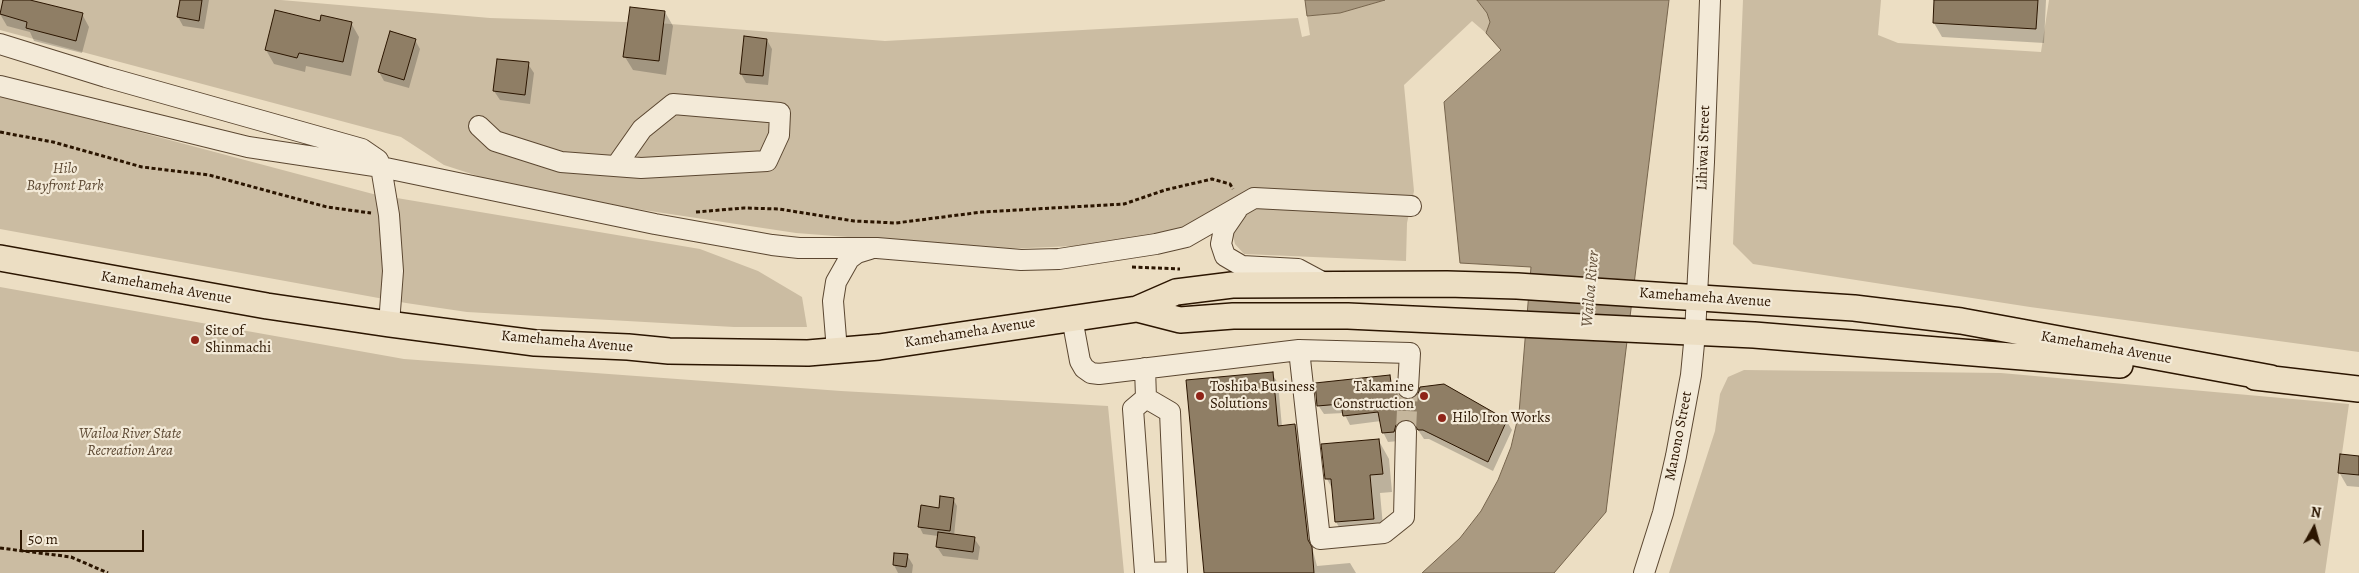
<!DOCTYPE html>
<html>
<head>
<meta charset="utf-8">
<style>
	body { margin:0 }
	#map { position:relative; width:2359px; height:573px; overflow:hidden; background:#ecdec3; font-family:Alegreya,serif }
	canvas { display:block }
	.north { position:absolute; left:2289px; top:503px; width:50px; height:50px; -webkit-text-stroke:4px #f3ead8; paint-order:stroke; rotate:7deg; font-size:14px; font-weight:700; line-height:20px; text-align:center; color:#2b1500 }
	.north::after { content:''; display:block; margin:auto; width:18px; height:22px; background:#2b1500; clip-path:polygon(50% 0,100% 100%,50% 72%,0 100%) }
	.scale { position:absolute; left:20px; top:530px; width:124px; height:22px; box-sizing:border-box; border:2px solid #2b1500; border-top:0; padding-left:6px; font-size:15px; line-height:18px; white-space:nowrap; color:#2b1500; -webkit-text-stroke:4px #f3ead8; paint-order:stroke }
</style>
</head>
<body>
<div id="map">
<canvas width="2359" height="573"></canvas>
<div class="north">N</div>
<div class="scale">50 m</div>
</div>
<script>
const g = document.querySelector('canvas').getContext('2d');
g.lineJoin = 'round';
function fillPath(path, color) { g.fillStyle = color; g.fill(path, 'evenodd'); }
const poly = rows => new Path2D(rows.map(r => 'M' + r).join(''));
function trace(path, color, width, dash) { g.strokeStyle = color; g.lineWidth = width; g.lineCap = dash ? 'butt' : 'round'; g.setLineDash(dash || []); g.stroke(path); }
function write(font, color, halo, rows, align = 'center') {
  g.font = font + ' Alegreya,serif'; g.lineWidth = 4.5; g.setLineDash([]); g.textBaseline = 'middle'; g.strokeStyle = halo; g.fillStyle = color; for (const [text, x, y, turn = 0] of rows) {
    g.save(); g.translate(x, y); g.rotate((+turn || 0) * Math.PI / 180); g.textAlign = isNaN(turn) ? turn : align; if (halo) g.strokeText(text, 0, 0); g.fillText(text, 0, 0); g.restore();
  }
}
const green = poly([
	[0,0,281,0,490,18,658,23,885,41,1298,18,1302,37,1310,35,1307,16,1340,13,1385,0,1477,0,1487,13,1490,22,1486,33,1472,21,1404,85,1414,191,1407,223,1406,261,1244,254,1235,244,1233,236,1201,221,1155,237,1098,245,1004,249,796,233,630,208,490,180,444,165,401,137,0,30],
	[1743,0,1881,0,1878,35,1898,43,2041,52,2049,0,2359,0,2359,352,2030,307,1753,264,1733,244],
	[0,95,373,194,700,249,758,271,802,297,807,327,734,327,467,312,406,303,0,229],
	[0,287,404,359,841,391,1108,406,1124,573,0,573],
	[1744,370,2001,373,2349,404,2325,573,1669,573,1715,431,1720,394,1728,377]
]);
const water = poly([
	[1305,0,1385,0,1340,13,1307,16,1305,0],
	[1477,0,1669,0,1606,512,1554,573,1422,573,1460,538,1481,511,1498,480,1511,447,1519,413,1531,267,1460,263,1444,102,1501,50,1486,33,1490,22,1487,13,1477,0]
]);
const shadow = poly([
	[4,0,29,0,82,14,89,27,82,53,34,41,30,32,7,26,0,14],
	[181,0,209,0,204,29,183,26,178,17],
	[1935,0,2046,0,2044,43,1942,37,1934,23],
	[665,12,673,26,666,75,633,70,625,57],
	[321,22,351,23,359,37,351,76,306,66,305,72,274,64,266,50],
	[415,40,420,49,409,88,384,81,379,72],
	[767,40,772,49,768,85,746,83,741,74],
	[528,64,534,73,530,104,500,100,494,91],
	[1272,374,1278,383,1282,427,1295,425,1300,435,1313,551,1317,566,1350,563,1356,573,1205,573],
	[1389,377,1400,399,1506,420,1512,430,1493,471,1429,439,1424,439,1418,430,1406,429,1399,441,1388,442,1383,432,1381,421,1350,425,1344,413,1324,414,1318,405],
	[1379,441,1389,459,1392,492,1380,493,1384,537,1347,540,1336,522,1334,492,1327,479],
	[2359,458,2359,487,2347,486,2339,472],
	[953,499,957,506,954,536,974,538,980,547,978,560,943,556,937,547,938,536,923,534,919,526],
	[895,554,907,555,913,565,912,573,898,573,894,565]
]);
const building = poly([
	[3,0,30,0,83,13,76,41,26,28,27,22,0,14,3,0],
	[180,0,202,0,199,21,177,17,180,0],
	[1934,0,2038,0,2036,29,1933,23,1934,0],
	[630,7,665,11,659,61,623,57,630,7],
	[275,10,320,21,321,15,352,22,343,62,299,53,297,58,265,50,275,10],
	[390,31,416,39,404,80,378,72,390,31],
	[744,36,767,39,763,76,740,74,744,36],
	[497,59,529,62,525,95,493,91,497,59],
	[1273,372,1278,426,1295,424,1308,540,1312,547,1314,573,1204,573,1186,380,1273,372],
	[1390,375,1392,390,1396,389,1402,398,1414,398,1418,394,1420,387,1444,384,1507,420,1488,462,1423,430,1418,430,1412,421,1401,420,1396,425,1394,432,1382,433,1378,412,1343,416,1341,404,1317,406,1315,383,1390,375],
	[1379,439,1383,474,1370,475,1374,519,1335,522,1331,479,1325,479,1321,444,1379,439],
	[2340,454,2359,456,2359,475,2338,473,2340,454],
	[940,496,954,498,950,531,918,527,921,505,939,508,940,496],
	[938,532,975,537,973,552,936,547,938,532],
	[894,553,908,554,906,567,893,565,894,553]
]);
const minorTunnel = poly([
	[1406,431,1408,388]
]);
const path = poly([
	[0,132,53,142,142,167,209,175,327,207,371,213],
	[696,212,744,208,779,209,854,221,896,223,982,212,1124,204,1165,190,1212,179,1230,184,1233,189],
	[1132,267,1180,269],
	[0,548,71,557,108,573]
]);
const minor = poly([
	[0,44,106,77,362,149,378,160,381,167,389,215,393,271,389,324],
	[0,86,248,147,381,167,655,224,772,245,799,248,877,248,1021,260,1059,259,1156,244,1186,237,1254,198,1411,206],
	[479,126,495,141,561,162,641,168,767,161,779,135,780,113,673,104,642,129,616,166],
	[1237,210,1224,229,1221,244,1225,256,1242,266,1298,269,1326,284],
	[1072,318,1080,361,1084,368,1091,373,1099,374,1299,350,1410,353,1408,388],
	[1299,350,1320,539,1384,533,1404,517,1406,431],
	[837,351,833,301,836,282,849,259,857,253,870,249],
	[1145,368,1146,398,1133,409,1145,573,1177,572,1170,412,1146,398],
	[1644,573,1663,513,1676,456,1691,375,1695,333,1704,162,1710,0]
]);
const major = poly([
	[0,258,267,306,389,324,535,343,628,347,669,351,808,353,879,347,1137,309,1176,292,1232,285,1447,284,1517,286,1854,308,1961,321,2271,378],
	[1137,309,1180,320,1233,316,1348,316,1754,335,2120,365],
	[2255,377,2359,389]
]);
const markers = [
	[195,340,5,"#8f2418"],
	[1200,396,5,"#8f2418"],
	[1424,396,5,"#8f2418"],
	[1442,418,5,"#8f2418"]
];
const streetNames = [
	["Lihiwai Street",1704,148,-88],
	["Kamehameha Avenue",166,288,10],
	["Kamehameha Avenue",1705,298,4],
	["Kamehameha Avenue",970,333,-9],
	["Kamehameha Avenue",567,342,5],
	["Kamehameha Avenue",2106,348,10],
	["Manono Street",1679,436,-79]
];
const parkNames = [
	["Hilo",65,169],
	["Bayfront Park",65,186],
	["Wailoa River State",130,434],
	["Recreation Area",130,451]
];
const poiNames = [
	["Site of",205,331],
	["Shinmachi",205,348],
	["Toshiba Business",1210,387],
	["Solutions",1210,404],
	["Takamine",1414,387,"right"],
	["Construction",1414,404,"right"],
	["Hilo Iron Works",1452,418]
];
const waterNames = [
	["Wailoa River",1591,289,-85]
];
fillPath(green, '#cbbca2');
fillPath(water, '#aa9a81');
trace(water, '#77654d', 1);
fillPath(shadow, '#0003');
fillPath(building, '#8f7e65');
trace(building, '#2b1500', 1);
trace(minorTunnel, '#c5b69c', 20, [20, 10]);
trace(minor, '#5b4731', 22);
trace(major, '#2b1500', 28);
trace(path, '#2b1500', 3, [4, 2.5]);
trace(minor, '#f3ead8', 20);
trace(major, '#ecdec3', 25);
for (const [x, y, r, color] of markers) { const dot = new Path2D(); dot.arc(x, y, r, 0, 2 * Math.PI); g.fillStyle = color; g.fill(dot); trace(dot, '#f3ead8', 2); }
write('15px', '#2b1500', '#f3ead8', streetNames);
write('italic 15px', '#5b4731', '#f3ead8', parkNames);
write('15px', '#2b1500', '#f3ead8', poiNames, 'left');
write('italic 16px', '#5e4a34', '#f3ead8', waterNames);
</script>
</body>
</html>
